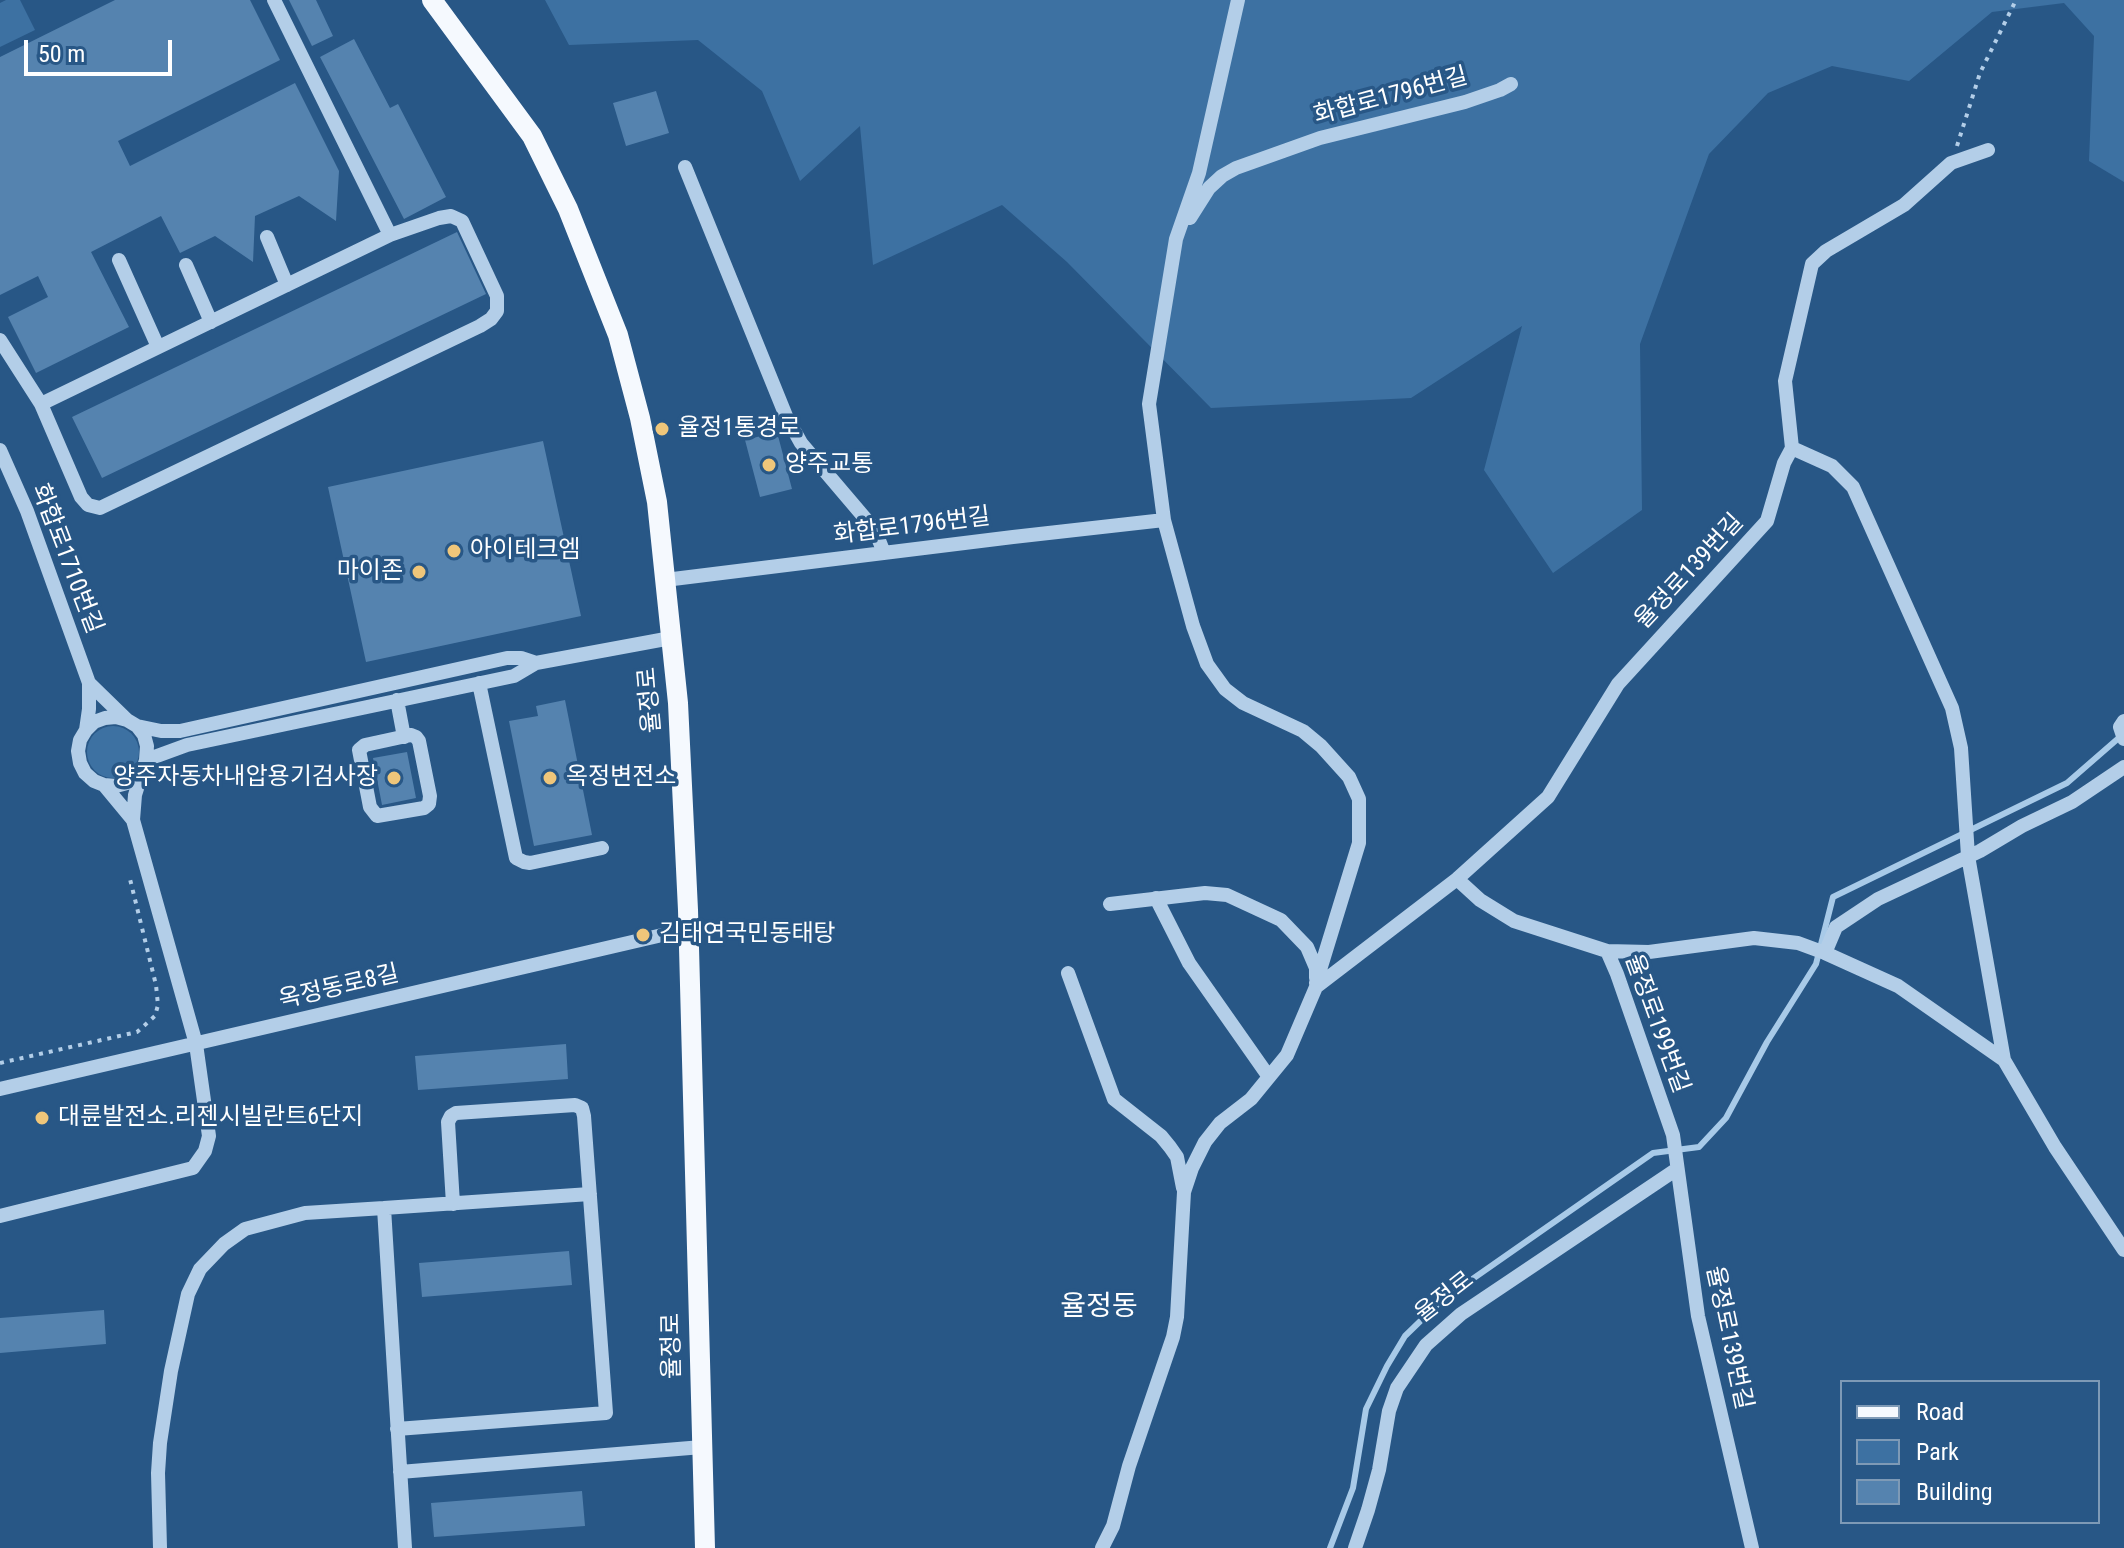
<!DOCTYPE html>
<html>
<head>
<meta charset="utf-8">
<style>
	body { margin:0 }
	#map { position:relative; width:2124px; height:1548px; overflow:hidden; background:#285786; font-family:"Roboto Condensed",sans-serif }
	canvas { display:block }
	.legend { position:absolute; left:1840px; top:1380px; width:260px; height:144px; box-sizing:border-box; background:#285786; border:2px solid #7e9ab6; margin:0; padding:10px 14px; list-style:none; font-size:24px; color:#fff }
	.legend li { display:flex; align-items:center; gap:16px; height:40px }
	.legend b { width:40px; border:2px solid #7e9ab6 }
	.scale { position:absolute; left:24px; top:40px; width:148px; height:36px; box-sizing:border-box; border:4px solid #fff; border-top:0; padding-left:10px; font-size:24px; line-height:28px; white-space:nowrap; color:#fff; -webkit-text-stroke:6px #285786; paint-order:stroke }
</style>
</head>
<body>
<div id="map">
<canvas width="2124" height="1548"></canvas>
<ul class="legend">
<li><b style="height:10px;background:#f5f9fe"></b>Road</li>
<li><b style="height:22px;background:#3d71a2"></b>Park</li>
<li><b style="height:22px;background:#5583af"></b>Building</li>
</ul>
<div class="scale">50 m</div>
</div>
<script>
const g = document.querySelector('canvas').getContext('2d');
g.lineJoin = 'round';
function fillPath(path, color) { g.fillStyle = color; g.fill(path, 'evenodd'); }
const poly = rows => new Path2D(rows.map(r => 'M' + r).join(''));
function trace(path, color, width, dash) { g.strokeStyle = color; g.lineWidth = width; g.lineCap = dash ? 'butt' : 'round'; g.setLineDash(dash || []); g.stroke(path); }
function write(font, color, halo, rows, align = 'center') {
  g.font = font + ' "Roboto Condensed","Noto Sans KR",sans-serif'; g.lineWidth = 7; g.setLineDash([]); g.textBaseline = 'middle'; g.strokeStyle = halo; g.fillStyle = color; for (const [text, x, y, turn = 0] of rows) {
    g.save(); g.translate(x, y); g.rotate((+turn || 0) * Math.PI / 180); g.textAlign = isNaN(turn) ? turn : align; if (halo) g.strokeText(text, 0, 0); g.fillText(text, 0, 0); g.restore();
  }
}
const green = poly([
	[6,0,20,0,35,30,0,47,0,3],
	[545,0,2124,0,2124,182,2089,161,2094,36,2064,3,1992,12,1909,81,1832,66,1768,93,1709,154,1640,344,1642,510,1553,573,1484,470,1522,326,1411,398,1211,408,1067,262,1002,205,873,265,860,126,800,181,762,91,698,40,569,45],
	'87 752a26 26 0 1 1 52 0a26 26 0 1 1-52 0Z'
]);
const stream = poly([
	[1330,1548,1353,1488,1366,1409,1387,1366,1405,1336,1441,1301,1653,1153,1699,1147,1726,1118,1767,1042,1816,964,1833,897,2067,783,2121,736]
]);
const building = poly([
	[115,0,250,0,280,60,118,141,130,166,295,83,339,171,336,221,299,196,255,216,253,262,215,236,180,253,161,216,91,252,129,327,36,373,8,317,48,297,38,276,0,295,0,57],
	[289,0,316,0,333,36,312,46],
	[354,39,390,108,398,104,446,197,404,219,320,57],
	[656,91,669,133,626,146,613,103],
	[457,232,486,294,102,478,72,417],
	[777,432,792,489,760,497,745,440],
	[543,441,581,616,366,662,328,487],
	[565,700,592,835,534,846,509,721,538,716,536,706],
	[407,752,416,798,382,805,373,758],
	[566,1044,568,1079,418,1090,415,1056],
	[569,1251,572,1285,422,1297,419,1263],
	[104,1310,106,1344,0,1353,0,1318],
	[582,1491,585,1526,434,1537,431,1503]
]);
const path = poly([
	[1957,146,1980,73,2016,0],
	[0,1063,137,1032,155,1016,158,1005,156,985,129,875]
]);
const minor = poly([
	[274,0,390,235],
	[1238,0,1199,173,1176,239,1149,404,1164,520,1193,626,1207,664,1225,689,1243,703,1303,731,1321,746,1349,777,1359,799,1359,843,1316,983],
	[685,167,786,416,801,443,875,530,884,553],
	[1190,218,1209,188,1222,176,1236,168,1320,138,1465,102,1500,90,1511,84],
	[267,237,287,285],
	[119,260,158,347],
	[186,265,211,322],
	[0,340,41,404,81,497,88,505,100,508,480,326,491,319,497,311,497,296,462,221,451,216,439,218,390,235,41,404],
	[1792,448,1832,466,1853,487,1952,708,1961,748,1968,856,2004,1060],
	[0,450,27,511,89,683],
	[665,580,1013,537,1164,520],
	[479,683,516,858,524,862,530,863,602,848],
	[397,700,404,737],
	[2124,721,2120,727,2124,739],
	[137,726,161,731,180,731,507,658,521,658,536,663],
	[86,730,89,709,89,683,127,720],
	[411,735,416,737,419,741,430,796,429,804,424,808,377,816,370,807,359,750,365,745,411,735],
	[146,760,187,745,514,676,536,663,671,638],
	[104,785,133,820],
	[1457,879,1480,900,1514,921,1607,951,1617,974,1673,1135,1698,1316,1752,1548],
	[1156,898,1189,963,1269,1077],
	[1110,904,1205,893,1227,895,1281,920,1307,947,1316,968,1316,978],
	[1607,951,1649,952,1754,938,1798,943,1825,953,1898,986,2004,1060,2055,1147,2124,1250],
	[1825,953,1836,927,1878,899,1980,851,2022,826,2072,802,2124,767],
	[1068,973,1114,1099,1161,1136,1170,1147,1177,1157,1183,1188],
	[0,1089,688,929],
	[0,1216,193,1168,205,1151,209,1136,196,1044,133,820,135,795,146,760,147,746,144,735,137,726,127,720,116,717,105,718,94,722,86,730,80,740,78,751,80,763,85,773,94,781,104,785,116,786,127,783,136,777,143,768],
	[397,1429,606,1413,584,1116,582,1108,575,1105,456,1113,451,1116,448,1122,453,1204],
	[400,1472,702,1447],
	[160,1548,158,1473,160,1443,171,1371,188,1294,200,1269,224,1244,245,1229,305,1213,384,1208],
	[405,1548,384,1208,590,1194],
	[1102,1548,1113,1526,1129,1466,1173,1337,1177,1317,1184,1192,1192,1168,1205,1142,1220,1123,1251,1099,1287,1055,1316,987,1457,879,1548,797,1618,684,1767,521,1784,463,1792,448,1785,381,1812,264,1826,251,1904,205,1951,163,1988,150],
	[1355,1548,1368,1510,1379,1470,1389,1411,1397,1388,1426,1345,1461,1314,1677,1169]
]);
const major = poly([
	[432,0,532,136,568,209,618,335,640,418,657,502,678,703,688,910,705,1548]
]);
const markers = [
	[662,429,8,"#efc67a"],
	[769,465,8,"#efc67a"],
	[454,551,8,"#efc67a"],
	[419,572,8,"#efc67a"],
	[394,778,8,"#efc67a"],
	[550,778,8,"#efc67a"],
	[643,935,8,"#efc67a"],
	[42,1118,8,"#efc67a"]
];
const streetNames = [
	["화합로1796번길",1391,97,-15],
	["화합로1796번길",912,527,-7],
	["화합로1710번길",66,559,69],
	["율정로139번길",1690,572,-47],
	["율정로",651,700,-95],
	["옥정동로8길",339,988,-13],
	["율정로199번길",1656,1024,70],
	["율정로",1445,1298,-38],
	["율정로139번길",1728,1338,78],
	["율정로",673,1346,-91]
];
const poiNames = [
	["율정1통경로",678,429],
	["양주교통",785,465],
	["아이테크엠",470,551],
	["마이존",403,572,"right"],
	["양주자동차내압용기검사장",378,778,"right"],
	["옥정변전소",566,778],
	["김태연국민동태탕",659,935],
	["대륜발전소.리젠시빌란트6단지",58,1118]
];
const quarterNames = [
	["율정동",1099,1308]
];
fillPath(green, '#3d71a2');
trace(stream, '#a8cae8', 6);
fillPath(building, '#5583af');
trace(path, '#b3cee8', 4, [4, 6]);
trace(minor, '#b3cee8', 14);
trace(major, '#f5f9fe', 20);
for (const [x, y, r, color] of markers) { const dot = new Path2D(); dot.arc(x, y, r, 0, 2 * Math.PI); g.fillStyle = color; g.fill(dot); trace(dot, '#285786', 3); }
write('24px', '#fff', '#285786', streetNames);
write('24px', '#fff', '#285786', poiNames, 'left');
write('28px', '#fff', '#285786', quarterNames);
</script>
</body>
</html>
